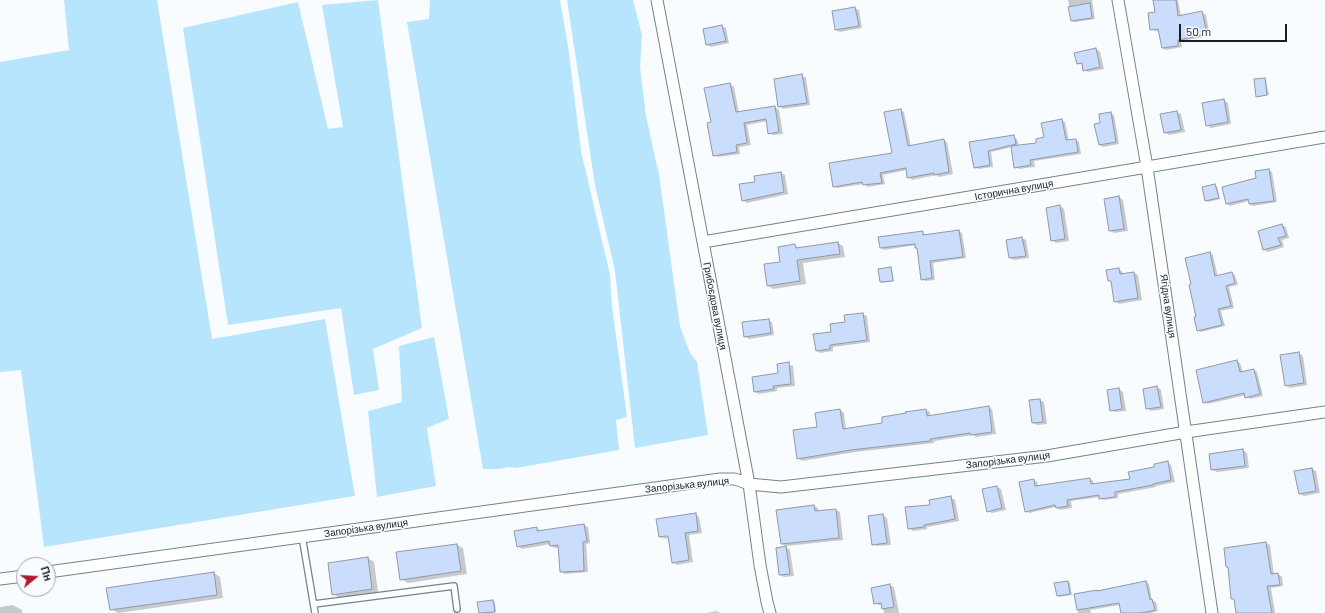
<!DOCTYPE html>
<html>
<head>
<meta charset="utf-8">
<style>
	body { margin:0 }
	#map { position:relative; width:1325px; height:613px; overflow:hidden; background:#f9fcfe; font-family:Barlow,sans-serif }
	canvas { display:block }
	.north { position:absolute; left:16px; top:557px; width:40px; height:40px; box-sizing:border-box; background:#f9fcfe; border:1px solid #9fa4a6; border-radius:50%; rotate:72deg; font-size:11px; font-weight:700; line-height:16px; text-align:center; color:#191f23 }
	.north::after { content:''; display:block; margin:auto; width:14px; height:18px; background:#b01c2d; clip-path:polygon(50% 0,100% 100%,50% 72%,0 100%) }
	.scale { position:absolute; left:1179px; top:24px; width:108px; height:18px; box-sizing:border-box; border:2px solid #191f23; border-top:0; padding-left:5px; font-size:12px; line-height:14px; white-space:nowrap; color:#191f23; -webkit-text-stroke:3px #f9fcfe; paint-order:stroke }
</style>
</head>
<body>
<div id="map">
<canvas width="1325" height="613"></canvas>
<div class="north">Пн</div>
<div class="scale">50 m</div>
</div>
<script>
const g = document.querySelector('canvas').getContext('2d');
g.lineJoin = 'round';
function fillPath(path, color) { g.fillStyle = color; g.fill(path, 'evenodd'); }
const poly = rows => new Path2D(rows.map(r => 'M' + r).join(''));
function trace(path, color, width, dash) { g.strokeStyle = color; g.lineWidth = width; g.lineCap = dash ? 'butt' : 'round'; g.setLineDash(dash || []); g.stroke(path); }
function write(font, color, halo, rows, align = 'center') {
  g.font = font + ' Barlow,sans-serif'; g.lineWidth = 3; g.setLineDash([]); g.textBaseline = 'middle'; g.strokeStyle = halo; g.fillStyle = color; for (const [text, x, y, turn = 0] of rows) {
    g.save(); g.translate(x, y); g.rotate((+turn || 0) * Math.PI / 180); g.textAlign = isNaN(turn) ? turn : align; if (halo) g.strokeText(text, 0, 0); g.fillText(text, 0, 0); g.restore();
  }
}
const green = poly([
	[64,0,157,0,212,339,325,319,355,496,44,547,21,370,0,372,0,62,69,50],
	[378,0,422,328,373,349,379,390,354,395,341,308,228,325,183,28,298,2,328,129,343,127,322,5],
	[430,0,560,0,568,46,581,151,610,275,612,306,627,417,616,420,619,450,516,468,508,467,500,469,483,469,407,22,429,19],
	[567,0,633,0,642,35,640,67,646,116,659,175,680,326,690,353,697,362,708,435,635,448,615,271,595,185],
	[434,337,449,419,427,428,436,486,377,497,368,411,402,402,399,346]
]);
const shadow = poly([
	[1068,0,1092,0,1095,19,1075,22,1072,21],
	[1154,0,1178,0,1181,16,1202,12,1206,15,1210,36,1181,41,1182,47,1166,50,1162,48,1160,31,1155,31,1151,29,1156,13],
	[855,8,859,10,862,28,840,32,836,30,833,11],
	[722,26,726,28,729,43,711,47,707,45],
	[1096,49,1100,52,1104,69,1088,72,1084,70,1083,65,1077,63],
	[802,75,806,78,810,105,783,109,779,106],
	[1264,79,1266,80,1269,95,1259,97,1257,96],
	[730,84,734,87,739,113,775,107,779,110,783,134,773,135,769,133,767,121,747,125,751,145,739,147,740,154,718,157,714,155,712,123],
	[1224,100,1228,103,1231,124,1211,128,1207,125],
	[900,110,904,112,911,146,943,140,947,142,953,174,939,177,936,175,912,180,908,177,907,170,883,175,885,184,868,187,864,184,837,188,834,186,893,153],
	[1177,112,1181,114,1185,132,1169,135,1165,132],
	[1111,113,1114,115,1119,144,1103,147,1100,145,1102,124],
	[1061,120,1065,122,1069,141,1075,140,1079,142,1081,154,1034,161,1035,167,1019,169,1015,167,1012,147,991,152,993,167,978,169,975,167,971,143,1014,137,1017,139,1019,146,1037,143,1045,138],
	[1269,170,1272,172,1277,202,1253,206,1250,204,1249,201,1230,206,1227,204],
	[781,173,785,175,788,194,747,203,743,200,756,183],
	[1215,185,1217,186,1220,199,1208,202,1206,201],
	[1119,197,1123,200,1128,231,1114,233,1110,231],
	[1060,206,1064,209,1069,241,1056,243,1052,240],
	[1282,225,1286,227,1289,238,1282,240,1284,247,1268,252,1264,250,1259,232],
	[959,231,962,233,966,258,933,263,935,280,925,281,922,279,918,248,916,245,884,250,881,248,922,232,926,235],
	[1022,238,1026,240,1029,258,1014,260,1010,258],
	[838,243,843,246,845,257,803,263,806,284,773,289,768,286,781,263,795,245,799,248],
	[1210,253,1213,255,1218,277,1232,273,1235,275,1238,285,1229,287,1234,308,1221,311,1225,326,1201,332,1198,330,1197,317,1192,285],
	[890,268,892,269,894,281,882,283,881,282],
	[1118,269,1122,271,1123,274,1134,273,1138,275,1142,300,1119,304,1115,301,1112,283,1109,280],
	[863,314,867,316,870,342,833,347,833,351,820,353,817,350,832,333],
	[768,320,772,322,774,335,749,339,745,336],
	[1299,353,1303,356,1307,385,1290,388,1286,385],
	[1237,361,1240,363,1243,372,1253,370,1257,372,1263,396,1250,399,1246,395,1208,404,1204,402],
	[788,364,793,366,795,386,777,388,777,391,759,394,755,392,779,374],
	[1157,387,1161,390,1164,409,1151,411,1147,408,1144,389],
	[1119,389,1123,392,1126,411,1115,412,1111,410],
	[1040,400,1044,402,1047,424,1037,425,1033,423],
	[988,407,992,409,996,434,976,437,973,435,934,441,934,443,855,452,802,461,798,458,818,428,840,410,844,413,846,429,884,424,926,410,930,412,930,417],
	[1243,450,1247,453,1249,468,1217,472,1212,470],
	[1168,463,1171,465,1175,482,1156,486,1156,487,1118,494,1118,498,1104,500,1100,497,1071,501,1072,508,1060,510,1056,507,1029,513,1026,511,1034,480,1037,482,1038,486,1090,479,1093,481,1094,485,1131,480],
	[1312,469,1316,471,1320,493,1304,496,1300,494,1296,472],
	[997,487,1001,489,1006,510,992,513,988,511],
	[950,497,955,500,959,521,927,527,927,529,913,531,909,528,931,506],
	[814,506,818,508,818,511,836,510,840,512,843,540,786,546,782,544],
	[695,514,699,517,702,533,689,535,693,562,677,565,673,562,670,538,664,539,660,537],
	[662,536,673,536,662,538],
	[883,515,887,518,891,545,877,546,873,544],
	[584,525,588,527,590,543,586,544,588,572,565,574,560,571,559,548,555,548,551,546,551,544,522,549,518,546,537,528,541,531],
	[1266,543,1270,545,1274,575,1278,574,1282,577,1283,586,1271,588,1275,613,1236,613,1235,600,1232,598,1229,568],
	[457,545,463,548,467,574,408,583,401,579],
	[786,547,790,550,794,576,784,577,780,575,777,549],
	[368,558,374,562,378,592,340,598,333,594],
	[214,573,220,577,223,598,118,613,111,609],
	[1068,582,1070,583,1072,595,1059,597,1058,596],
	[1146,582,1149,584,1152,600,1156,602,1158,611,1151,613,1122,613,1120,605,1090,610,1091,613,1078,613,1075,595,1097,591,1099,592],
	[890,585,894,587,899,613,884,613,883,605,879,605,875,603],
	[493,601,495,602,496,612,480,613,478,603],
	[13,605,22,610,22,613,0,613,0,607],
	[717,611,720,613,706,613]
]);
const building = poly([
	[1153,0,1176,0,1178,16,1202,11,1207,34,1178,40,1178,46,1162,48,1158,29,1150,30,1148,13,1155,12,1153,0],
	[1090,3,1092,18,1071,21,1068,7,1090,3],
	[855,7,859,26,835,30,832,11,855,7],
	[722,25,726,41,706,45,703,29,722,25],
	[1096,48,1100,67,1083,71,1082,63,1077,64,1074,53,1096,48],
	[802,74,807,103,778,107,774,79,802,74],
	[1265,78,1267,95,1256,97,1254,79,1265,78],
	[730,83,736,112,775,106,779,132,768,134,766,119,744,123,747,143,736,145,737,152,713,156,707,123,711,122,704,88,730,83],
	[1224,99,1228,122,1206,126,1202,103,1224,99],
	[901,109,908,146,944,139,949,172,934,175,934,173,907,178,906,168,880,173,882,183,863,185,862,182,833,187,829,163,892,153,884,112,901,109],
	[1177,111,1181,130,1164,133,1160,114,1177,111],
	[1111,112,1116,142,1099,145,1094,124,1100,123,1099,114,1111,112],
	[1062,119,1066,140,1076,139,1078,152,1030,160,1031,165,1014,168,1011,146,1036,143,1036,139,1044,137,1041,123,1062,119],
	[1014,135,1016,144,988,151,990,165,974,168,969,142,1014,135],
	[1269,169,1274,201,1249,204,1248,199,1226,204,1222,187,1256,178,1255,171,1269,169],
	[781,172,784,192,742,201,739,184,755,182,754,176,781,172],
	[1215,184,1219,198,1205,201,1202,187,1215,184],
	[1119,196,1124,229,1109,231,1104,199,1119,196],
	[1060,205,1065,239,1051,241,1046,208,1060,205],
	[1282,224,1286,236,1278,238,1281,245,1263,250,1258,231,1282,224],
	[959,230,963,257,930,261,932,278,921,280,917,248,915,248,915,244,880,248,878,237,923,231,923,235,959,230],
	[1022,237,1026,256,1009,258,1006,240,1022,237],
	[838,242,840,254,797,260,800,281,767,286,764,264,780,262,778,247,795,244,796,248,838,242],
	[1210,252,1215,276,1232,272,1235,283,1226,286,1231,306,1218,309,1222,325,1197,331,1194,317,1196,317,1189,285,1191,284,1185,258,1210,252],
	[891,267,893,281,880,282,878,269,891,267],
	[1119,268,1120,274,1134,272,1138,298,1114,302,1111,281,1108,281,1106,270,1119,268],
	[863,313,867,340,830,345,830,349,816,351,813,334,831,332,830,324,845,322,844,315,863,313],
	[769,319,771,333,744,337,742,322,769,319],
	[1299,352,1304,383,1285,386,1280,355,1299,352],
	[1237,360,1240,372,1254,369,1260,394,1245,398,1244,393,1203,403,1196,370,1237,360],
	[789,362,791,384,773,386,774,389,754,392,752,377,778,373,777,364,789,362],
	[1157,386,1161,407,1146,409,1143,389,1157,386],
	[1119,388,1122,409,1110,411,1107,390,1119,388],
	[1040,399,1043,422,1032,423,1029,400,1040,399],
	[989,406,992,432,971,435,970,433,930,439,930,441,851,450,797,459,793,430,817,427,815,413,840,409,843,429,882,423,882,417,906,413,905,412,926,409,927,416,989,406],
	[1243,449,1245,466,1211,470,1209,454,1243,449],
	[1168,461,1171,480,1153,484,1153,485,1115,492,1115,497,1099,499,1099,495,1067,500,1068,506,1056,508,1055,505,1025,512,1019,482,1034,479,1035,486,1090,478,1091,484,1130,479,1128,472,1154,467,1154,464,1168,461],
	[1312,468,1316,491,1299,494,1294,471,1312,468],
	[997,486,1002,508,987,512,982,489,997,486],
	[951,496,955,519,924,525,924,527,908,529,905,507,930,505,929,500,951,496],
	[814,505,815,511,836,509,839,538,781,544,776,510,814,505],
	[696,513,698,531,685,533,689,560,672,563,668,536,659,537,656,519,696,513],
	[883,514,887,543,872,545,868,516,883,514],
	[584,524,587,541,583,542,584,571,560,572,558,545,550,546,549,541,517,547,514,531,537,527,537,531,584,524],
	[1266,542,1271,574,1278,573,1280,585,1267,586,1272,613,1236,613,1234,599,1231,599,1228,567,1226,567,1224,548,1266,542],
	[457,544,461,571,400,580,396,552,457,544],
	[786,546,790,574,779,575,776,548,786,546],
	[368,557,372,589,332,595,328,563,368,557],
	[214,572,217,595,110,610,106,588,214,572],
	[1068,581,1070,594,1057,596,1054,583,1068,581],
	[1146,581,1150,600,1152,599,1155,610,1142,613,1121,613,1119,603,1077,610,1074,594,1097,590,1097,591,1146,581],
	[890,584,894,607,882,609,881,603,874,604,871,588,890,584],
	[493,600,495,612,479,613,477,602,493,600]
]);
const lane = poly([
	[302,536,315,613],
	[314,604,454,586,457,609]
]);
const street = poly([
	[657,0,749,484,760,565,767,602,770,613],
	[1118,0,1147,167,1212,613],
	[703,242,1325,137],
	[48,572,720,479,735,479,749,484,781,487,1047,456,1186,432,1325,412],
	[0,579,24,576]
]);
const streetNames = [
	["Історична вулиця",1014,190,-10],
	["Грибоєдова вулиця",715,306,79],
	["Ягідна вулиця",1168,306,82],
	["Запорізька вулиця",1008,460,-7],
	["Запорізька вулиця",687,485,-6],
	["Запорізька вулиця",366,528,-8]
];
fillPath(green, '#b7e5fd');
fillPath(shadow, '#0003');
fillPath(building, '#cbddfc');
trace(building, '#9199a7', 1);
trace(lane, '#73838c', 8);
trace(street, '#73838c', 13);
trace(lane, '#fff', 5.5);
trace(street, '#fff', 11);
write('10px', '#191f23', '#f9fcfe', streetNames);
</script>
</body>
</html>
